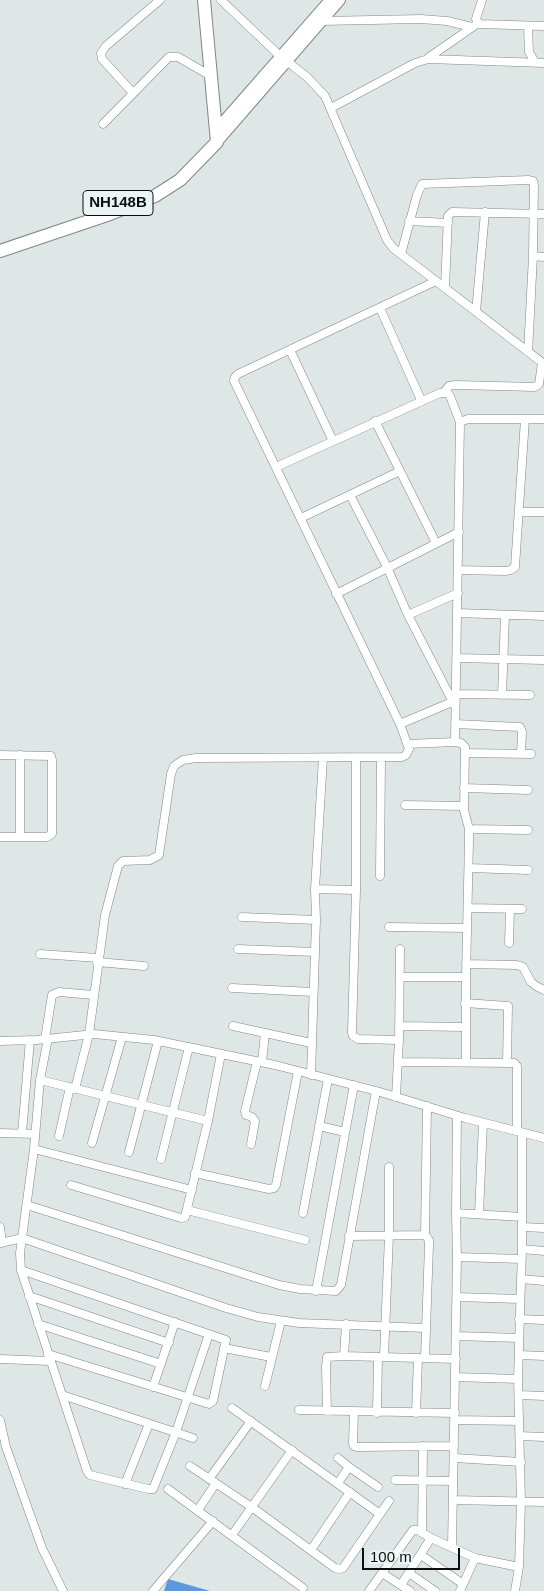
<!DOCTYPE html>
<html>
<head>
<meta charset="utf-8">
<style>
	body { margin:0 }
	#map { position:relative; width:544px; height:1591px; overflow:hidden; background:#dee6e6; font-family:Arial,sans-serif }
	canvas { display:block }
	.scale { position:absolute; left:362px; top:1548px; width:98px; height:22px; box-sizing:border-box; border:2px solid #0d0f0f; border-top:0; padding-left:6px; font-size:15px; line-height:18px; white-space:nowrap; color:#0d0f0f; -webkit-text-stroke:4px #ebf4f4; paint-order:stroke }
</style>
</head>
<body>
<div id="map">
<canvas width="544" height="1591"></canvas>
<div class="scale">100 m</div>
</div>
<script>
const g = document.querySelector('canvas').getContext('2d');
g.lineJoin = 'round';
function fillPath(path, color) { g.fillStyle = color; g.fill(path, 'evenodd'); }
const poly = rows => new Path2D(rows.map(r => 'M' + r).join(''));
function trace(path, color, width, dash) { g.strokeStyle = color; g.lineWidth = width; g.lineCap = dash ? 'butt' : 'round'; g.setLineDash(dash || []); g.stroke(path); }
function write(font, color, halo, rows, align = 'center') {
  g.font = font + ' Arial,sans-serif'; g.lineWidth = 4.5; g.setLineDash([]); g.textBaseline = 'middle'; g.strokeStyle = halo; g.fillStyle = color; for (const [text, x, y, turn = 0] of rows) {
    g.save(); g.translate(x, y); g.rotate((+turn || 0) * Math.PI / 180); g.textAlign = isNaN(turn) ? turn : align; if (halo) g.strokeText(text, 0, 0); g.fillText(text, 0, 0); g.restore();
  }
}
const water = poly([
	[168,1579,210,1591,164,1591]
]);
const minor = poly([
	[221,0,280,56,307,77,325,96,387,240,393,248,544,364],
	[482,0,476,19,479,24,544,26],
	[321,21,421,19,447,21,472,27],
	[528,26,529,52,535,62],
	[428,58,474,26],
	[133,93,102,59,101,53,106,46,160,0],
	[331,108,415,63,428,59,544,63],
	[103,124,169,57,178,57,211,76],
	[409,221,448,223],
	[401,254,417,195,422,184,528,180,533,181,534,185,533,256,528,352],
	[533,256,544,257],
	[445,288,448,216,452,212,544,214],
	[380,308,421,400],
	[476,312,485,212],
	[290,350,333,441],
	[444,392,449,386,456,385,535,387,539,384,542,363],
	[375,421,436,543],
	[276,467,440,393,448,393,450,396,460,422],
	[350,495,387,567,408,615,455,706],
	[519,512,544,512],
	[301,518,400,471],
	[458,570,505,571,511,570,515,567,525,419],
	[336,594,459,532],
	[458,613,544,616],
	[408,615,458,593],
	[457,658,544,660],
	[456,694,530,695],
	[502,695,505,615],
	[400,724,452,702],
	[455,724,520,727,522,732,521,754],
	[455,742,460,422,468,419,544,419],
	[408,744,455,742,461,743,465,747,464,810,469,829,469,840,466,977,466,1062],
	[466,753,531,754],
	[0,755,51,756,52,760,52,834,47,837,0,837],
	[20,755,20,837],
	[356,758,356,890,352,1033,353,1036,358,1039,399,1040],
	[464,788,528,790],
	[405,805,464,806],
	[469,829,528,830],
	[469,868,528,870],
	[380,876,381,758],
	[315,889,356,890],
	[468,908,522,909],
	[242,917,316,920],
	[389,927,467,928],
	[509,943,510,909],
	[238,949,315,952],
	[40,954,98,958],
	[97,962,144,966],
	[466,964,517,965,523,967,531,982,536,986,544,990],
	[400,977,466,977],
	[232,988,313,992],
	[465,1003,508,1006,507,1063],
	[233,1026,311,1043],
	[399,1026,465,1027],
	[48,1038,40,1080,34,1149,20,1253,21,1270,87,1471,90,1475,148,1489,153,1489,176,1432,209,1334],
	[45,1039,52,995,59,992,93,995],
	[0,1041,36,1040,94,1034,154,1040,275,1065,380,1092,465,1118,544,1138],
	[262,1062,265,1033],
	[398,1062,514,1063,517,1066,517,1131],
	[311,1075,316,920,315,889,323,758],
	[40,1080,208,1121],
	[75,1089,89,1034,105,915,118,866,123,861,150,860,159,855,171,774,174,766,183,760,196,758,402,757,406,755,409,749,400,724,234,381,235,377,238,374,436,281],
	[396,1097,399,1040,400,949],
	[319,1126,345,1132],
	[0,1133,35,1134],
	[22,1133,30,1040],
	[59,1136,70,1087],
	[92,1143,122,1037],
	[251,1144,255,1121,252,1117,246,1115,245,1111,257,1062],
	[34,1149,192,1190],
	[129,1152,158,1041],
	[161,1159,189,1047],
	[195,1173,269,1189,274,1188,276,1185,298,1071],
	[71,1185,181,1218,185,1217,208,1121,221,1054],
	[27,1205,279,1285,300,1289,336,1291,341,1285,376,1091],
	[187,1210,305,1240],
	[303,1213,328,1079],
	[456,1213,522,1217],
	[479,1214,483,1123],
	[0,1227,2,1243],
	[522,1227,544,1228],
	[349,1236,425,1235],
	[0,1243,22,1238,226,1308,258,1317,299,1323,426,1328],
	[522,1249,544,1251],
	[457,1257,521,1259],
	[21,1270,226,1340,213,1401,209,1404,48,1354],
	[521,1279,544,1281],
	[316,1291,354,1085],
	[29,1296,169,1343],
	[457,1297,520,1299],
	[519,1319,544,1320],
	[38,1324,161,1364],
	[456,1336,519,1338],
	[224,1348,271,1357],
	[519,1355,544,1356],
	[344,1356,346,1324],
	[384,1357,389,1236,389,1167],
	[425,1358,429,1245,429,1240,425,1235,427,1106],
	[0,1359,50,1361],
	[455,1377,518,1379],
	[265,1386,281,1321],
	[153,1387,175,1322],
	[62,1395,193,1438],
	[519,1395,544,1396],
	[232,1408,380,1514],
	[299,1410,455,1413],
	[327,1411,326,1367,327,1357,344,1356,456,1359],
	[354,1412,353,1443,354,1446,357,1447,454,1446],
	[377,1413,378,1357],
	[416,1413,418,1358],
	[0,1420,6,1447,42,1548,63,1591],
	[455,1420,519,1421],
	[520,1436,544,1437],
	[338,1458,349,1467,338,1483],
	[454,1458,521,1462],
	[190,1466,253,1508,335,1568,339,1569,343,1568,389,1501],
	[349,1467,378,1487],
	[209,1479,251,1421],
	[395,1480,453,1481],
	[125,1484,149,1424],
	[168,1489,303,1588],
	[453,1500,544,1502],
	[198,1510,216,1483],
	[422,1533,423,1446],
	[232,1535,292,1450],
	[452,1547,457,1257,456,1213,457,1116],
	[311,1550,350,1492],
	[421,1555,463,1584],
	[475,1558,519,1567],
	[382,1573,410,1591],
	[409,1573,435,1591],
	[401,1585,431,1538,475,1558,460,1591],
	[153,1591,213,1521],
	[369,1591,413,1530,418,1530,431,1538],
	[515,1591,519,1567,521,1502,518,1379,522,1249,522,1133]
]);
const major = poly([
	[216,130,330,0],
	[217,142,340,0]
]);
const highway = poly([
	[0,251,110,214,155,196,180,180,217,142,204,0]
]);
const shields = [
	[118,203,70]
];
const shieldNames = [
	["NH148B",118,203]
];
fillPath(water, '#5f97dc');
trace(minor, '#808787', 9);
trace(major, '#808787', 12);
trace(highway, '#808787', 14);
trace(minor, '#fff', 8);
trace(major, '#fff', 10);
trace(highway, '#fff', 12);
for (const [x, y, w] of shields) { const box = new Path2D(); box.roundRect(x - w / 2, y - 12.5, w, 25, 4); g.fillStyle = '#ebf4f4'; g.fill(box); trace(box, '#0d0f0f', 1); }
write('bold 15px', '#0d0f0f', null, shieldNames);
</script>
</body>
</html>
